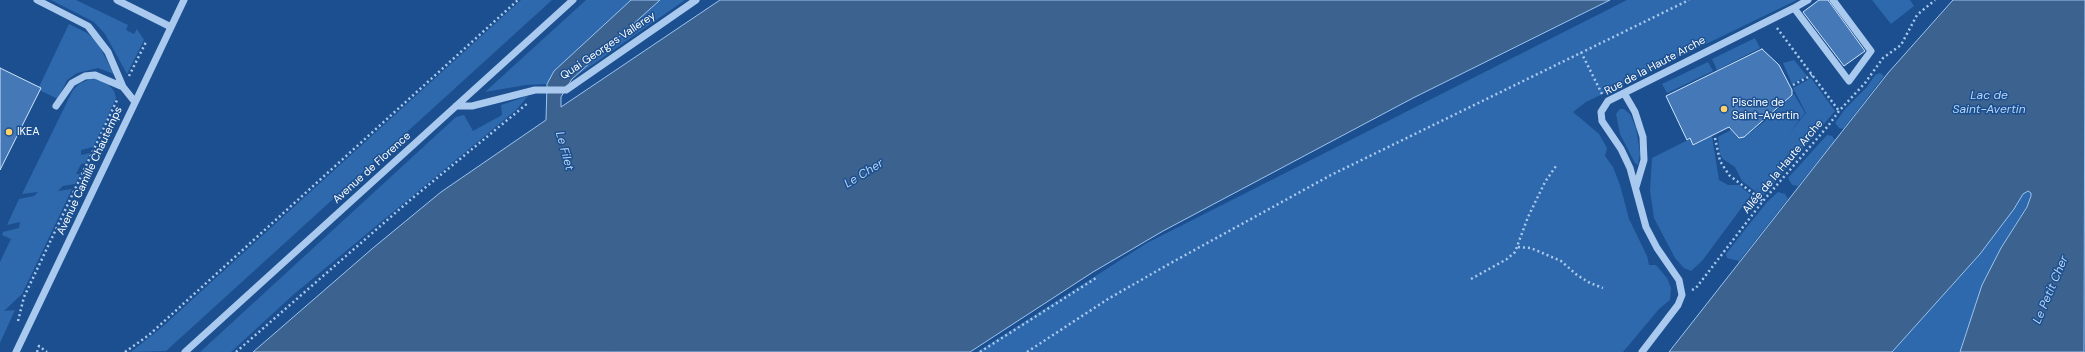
<!DOCTYPE html>
<html>
<head>
<meta charset="utf-8">
<style>
	body { margin:0 }
	canvas { display:block; background:#1b4f8f }
</style>
</head>
<body>
<canvas width="2085" height="352"></canvas>
<script>
const g = document.querySelector('canvas').getContext('2d');
g.lineJoin = 'round';
function fillPath(path, color) { g.fillStyle = color; g.fill(path, 'evenodd'); }
const poly = rows => new Path2D(rows.map(r => 'M' + r).join(''));
function trace(path, color, width, dash) { g.strokeStyle = color; g.lineWidth = width; g.lineCap = dash ? 'butt' : 'round'; g.setLineDash(dash || []); g.stroke(path); }
function write(font, color, halo, rows, align = 'center') {
  g.font = font + ' "DM Sans",sans-serif'; g.lineWidth = 3; g.setLineDash([]); g.textBaseline = 'middle'; g.strokeStyle = halo; g.fillStyle = color; for (const [text, x, y, turn = 0] of rows) {
    g.save(); g.translate(x, y); g.rotate((+turn || 0) * Math.PI / 180); g.textAlign = isNaN(turn) ? turn : align; if (halo) g.strokeText(text, 0, 0); g.fillText(text, 0, 0); g.restore();
  }
}
const green = poly([
	[51,0,76,0,128,25,126,30,134,34,137,29,144,40,127,74,105,34,94,22],
	[521,0,552,0,166,351,131,352,161,328],
	[586,0,631,0,555,71,547,84,526,85,485,92],
	[660,0,685,0,572,79],
	[1627,0,1797,0,1586,102,1573,112,1599,134,1607,148,1605,156,1613,167,1620,185,1629,219,1647,256,1649,265,1656,265,1667,278,1671,288,1670,300,1659,309,1623,352,977,352,1147,243],
	[1872,0,1910,0,1914,6,1891,24],
	[69,24,87,33,97,42,114,74,98,68,77,73,67,80,58,99,39,90,39,87],
	[1755,38,1760,48,1717,70,1712,59],
	[1794,60,1807,76,1792,84,1783,63],
	[1708,62,1713,71,1667,93,1662,84],
	[1880,73,1884,76,1843,129,1839,128,1835,123,1845,109,1867,87,1875,75],
	[92,78,106,82,114,91,116,98,93,147,81,150,81,155,90,153,85,163,81,164,76,174,80,174,75,184,63,186,58,191,72,189,22,294,4,311,15,310,0,343,0,262,11,239,2,235,3,232,19,228,20,222,7,225,19,199,34,196,38,192,22,194,73,90,79,84],
	[1811,78,1835,111,1762,197,1755,192,1760,186,1755,191,1742,181,1735,167,1723,159,1720,154,1718,137,1731,130,1737,137,1744,137,1764,122,1794,94,1805,113,1787,136,1806,113,1793,88],
	[528,96,516,110,293,295,231,352,200,352,456,117,464,115,473,131,502,115,501,105],
	[1620,109,1624,109,1630,114,1636,128,1640,153,1638,165,1635,163,1620,134,1616,114],
	[1827,135,1832,136,1835,140,1798,186,1792,185,1788,178],
	[1712,136,1719,180,1728,185,1739,185,1751,195,1702,261,1691,271,1684,268,1675,258,1654,218,1650,191,1652,158,1690,139,1693,146],
	[2028,191,2031,193,2030,201,2001,248,1966,332,1960,352,1892,352,1980,254,2014,209,2023,194],
	[1778,192,1785,194,1788,199,1739,261,1727,258,1726,254,1747,227,1767,202]
]);
const water = poly([
	[631,0,660,0,572,79,561,97,561,107,720,0,1610,0,1413,98,1163,231,1093,272,970,352,253,352,373,248,441,192,546,120,547,84,554,71,631,0],
	[1953,0,2085,0,2084,352,1960,352,1982,285,2001,248,2027,207,2031,196,2031,193,2028,191,2023,194,2014,209,1980,254,1892,352,1669,352,1888,73,1953,0]
]);
const building = poly([
	[1819,0,1828,0,1865,51,1844,66,1803,12,1819,0],
	[1762,49,1779,65,1792,90,1792,95,1744,137,1739,138,1729,127,1693,145,1690,138,1687,140,1666,96,1762,49],
	[0,68,41,88,0,170,0,68]
]);
const path = poly([
	[1777,28,1839,111],
	[1581,52,1602,94],
	[129,76,146,42],
	[1793,85,1812,75],
	[1715,138,1720,161,1729,175,1763,201],
	[1518,247,1531,248,1561,261,1577,275,1590,283,1603,288],
	[1471,279,1507,259,1515,252,1528,217,1545,182,1556,166],
	[1692,290,1696,288,1763,201,1828,126,1839,111,1865,83,1883,58,1901,45,1917,15,1935,0],
	[18,321,24,297,118,98],
	[37,352,39,346,47,352],
	[125,352,149,335,518,0],
	[236,352,409,201,528,103],
	[980,352,1096,278],
	[1027,352,1108,299,1169,264,1331,175,1689,0]
]);
const minor = poly([
	[37,0,88,26,108,52,123,87,135,102],
	[117,0,171,27],
	[1808,0,1794,8,1849,81,1871,51,1833,0],
	[1624,93,1635,112,1643,137,1644,160,1636,187],
	[56,106,72,83,85,76,95,75,123,87],
	[456,106,472,106,535,90,566,90,696,0],
	[16,352,184,0],
	[185,352,573,0],
	[1642,352,1678,305,1682,295,1679,280,1657,248,1646,227,1630,168,1621,149,1602,121,1601,112,1608,101,1794,8]
]);
const markers = [
	[1724,109,4,"#ffd166"],
	[9,132,4,"#ffd166"]
];
const streetNames = [
	["Quai Georges Vallerey",608,46,-34],
	["Rue de la Haute Arche",1655,66,-28],
	["Allée de la Haute Arche",1783,167,-50],
	["Avenue de Florence",372,168,-42],
	["Avenue Camille Chautemps",90,171,-65]
];
const poiNames = [
	["Piscine de",1732,103],
	["Saint-Avertin",1732,116],
	["IKEA",17,132]
];
const waterNames = [
	["Lac de",1989,96],
	["Saint-Avertin",1989,110],
	["Le Filet",564,151,75],
	["Le Cher",864,174,-32],
	["Le Petit Cher",2051,290,-67]
];
fillPath(green, '#2e69ad');
fillPath(water, '#3c6290');
trace(water, '#9cc4f0', 1);
fillPath(building, '#4478b7');
trace(building, '#cfe3fa', 1);
trace(path, '#a9c9ee', 2.5, [2, 3]);
trace(minor, '#a9c9ee', 7);
for (const [x, y, r, color] of markers) { const dot = new Path2D(); dot.arc(x, y, r, 0, 2 * Math.PI); g.fillStyle = color; g.fill(dot); trace(dot, '#1b4f8f', 1.5); }
write('11px', '#fff', '#1b4f8f', streetNames);
write('11px', '#fff', '#1b4f8f', poiNames, 'left');
write('italic 12px', '#b5d3f5', '#1b4f8f', waterNames);
</script>
</body>
</html>
